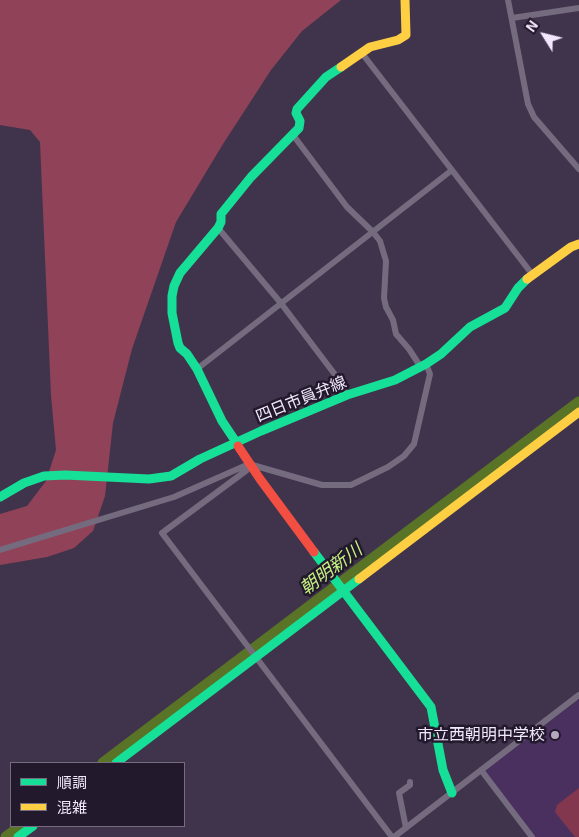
<!DOCTYPE html>
<html>
<head>
<meta charset="utf-8">
<style>
	body { margin:0 }
	#map { position:relative; width:579px; height:837px; overflow:hidden; background:#40344c; font-family:"Exo 2","Noto Sans JP",sans-serif }
	canvas { display:block }
	.legend { position:absolute; left:10px; top:762px; width:175px; height:65px; box-sizing:border-box; background:#23192c; border:1px solid #766c80; margin:0; padding:6px 9px; list-style:none; font-size:15px; color:#f2e8fe }
	.legend li { display:flex; align-items:center; gap:10px; height:25px }
	.legend b { width:25px; border:1px solid #766c80 }
	.north { position:absolute; left:519px; top:10px; width:50px; height:50px; -webkit-text-stroke:4px #23192c; paint-order:stroke; rotate:306deg; font-size:14px; font-weight:700; line-height:20px; text-align:center; color:#f2e8fe }
	.north::after { content:''; display:block; margin:auto; width:18px; height:22px; background:#f2e8fe; clip-path:polygon(50% 0,100% 100%,50% 72%,0 100%) }
</style>
</head>
<body>
<div id="map">
<canvas width="579" height="837"></canvas>
<ul class="legend">
<li><b style="height:6px;background:#16e098"></b>順調</li>
<li><b style="height:6px;background:#ffcf43"></b>混雑</li>
</ul>
<div class="north">N</div>
</div>
<script>
const g = document.querySelector('canvas').getContext('2d');
g.lineJoin = 'round';
function fillPath(path, color) { g.fillStyle = color; g.fill(path, 'evenodd'); }
const poly = rows => new Path2D(rows.map(r => 'M' + r).join(''));
function trace(path, color, width, dash) { g.strokeStyle = color; g.lineWidth = width; g.lineCap = dash ? 'butt' : 'round'; g.setLineDash(dash || []); g.stroke(path); }
function write(font, color, halo, rows, align = 'center') {
  g.font = font + ' "Exo 2","Noto Sans JP",sans-serif'; g.lineWidth = 5; g.setLineDash([]); g.textBaseline = 'middle'; g.strokeStyle = halo; g.fillStyle = color; for (const [text, x, y, turn = 0] of rows) {
    g.save(); g.translate(x, y); g.rotate((+turn || 0) * Math.PI / 180); g.textAlign = isNaN(turn) ? turn : align; if (halo) g.strokeText(text, 0, 0); g.fillText(text, 0, 0); g.restore();
  }
}
const built = poly([
	[579,700,579,837,534,837,484,771]
]);
const green = poly([
	[579,788,579,837,575,837,555,812,557,805]
]);
const forest = poly([
	[0,0,341,0,302,31,271,70,223,144,176,222,132,349,113,423,105,496,93,531,74,548,47,557,0,565,0,514,27,506,46,481,56,450,51,395,40,142,30,130,0,125]
]);
const river = poly([
	[103,763,579,402],
	[6,837,21,826]
]);
const street = poly([
	[508,0,528,104,534,117,579,169],
	[512,18,579,8],
	[361,52,532,274],
	[293,135,347,207,373,232,380,241,386,261,384,298,386,307,393,320,396,334,409,349,420,366],
	[218,228,280,302,336,376,347,395],
	[197,369,452,170],
	[249,464,247,470,162,533,392,837],
	[0,550,174,497,249,464,322,485,351,485,388,467,404,456,414,444,430,374,426,364],
	[481,770,532,837],
	[406,828,399,793,410,785,410,782],
	[394,837,579,695]
]);
const fast = poly([
	[234,439,222,421,197,369,187,354,180,348,178,343,172,313,172,296,174,286,180,273,218,228,221,222,221,214,251,177,299,128,300,121,296,113,297,109,326,77,341,67],
	[0,497,24,483,44,476,65,475,149,479,171,476,200,459,261,431,347,395,395,380,426,364,441,354,470,327,505,308,518,288,527,279],
	[314,552,431,707,443,770,452,793],
	[116,763,359,579],
	[18,837,33,826]
]);
const slow = poly([
	[341,67,370,47,398,40,406,35,405,0],
	[527,279,571,247,579,244],
	[359,579,579,412]
]);
const jam = poly([
	[238,446,260,479,314,552]
]);
const markers = [
	[555,735,5,"#b4a9c0"]
];
const streetNames = [
	["四日市員弁線",301,399,-22]
];
const poiNames = [
	["市立西朝明中学校",545,735]
];
const waterNames = [
	["朝明新川",331,569,-37]
];
fillPath(built, '#49305f');
fillPath(green, '#83374e');
fillPath(forest, '#904358');
trace(river, '#597327', 11);
trace(street, '#756b7f', 6);
trace(fast, '#16e098', 9);
trace(slow, '#ffcf43', 9);
trace(jam, '#f24e42', 9);
for (const [x, y, r, color] of markers) { const dot = new Path2D(); dot.arc(x, y, r, 0, 2 * Math.PI); g.fillStyle = color; g.fill(dot); trace(dot, '#23192c', 2); }
write('16px', '#f2e8fe', '#23192c', streetNames);
write('16px', '#f2e8fe', '#23192c', poiNames, 'right');
write('italic 18px', '#c5f181', '#23192c', waterNames);
</script>
</body>
</html>
